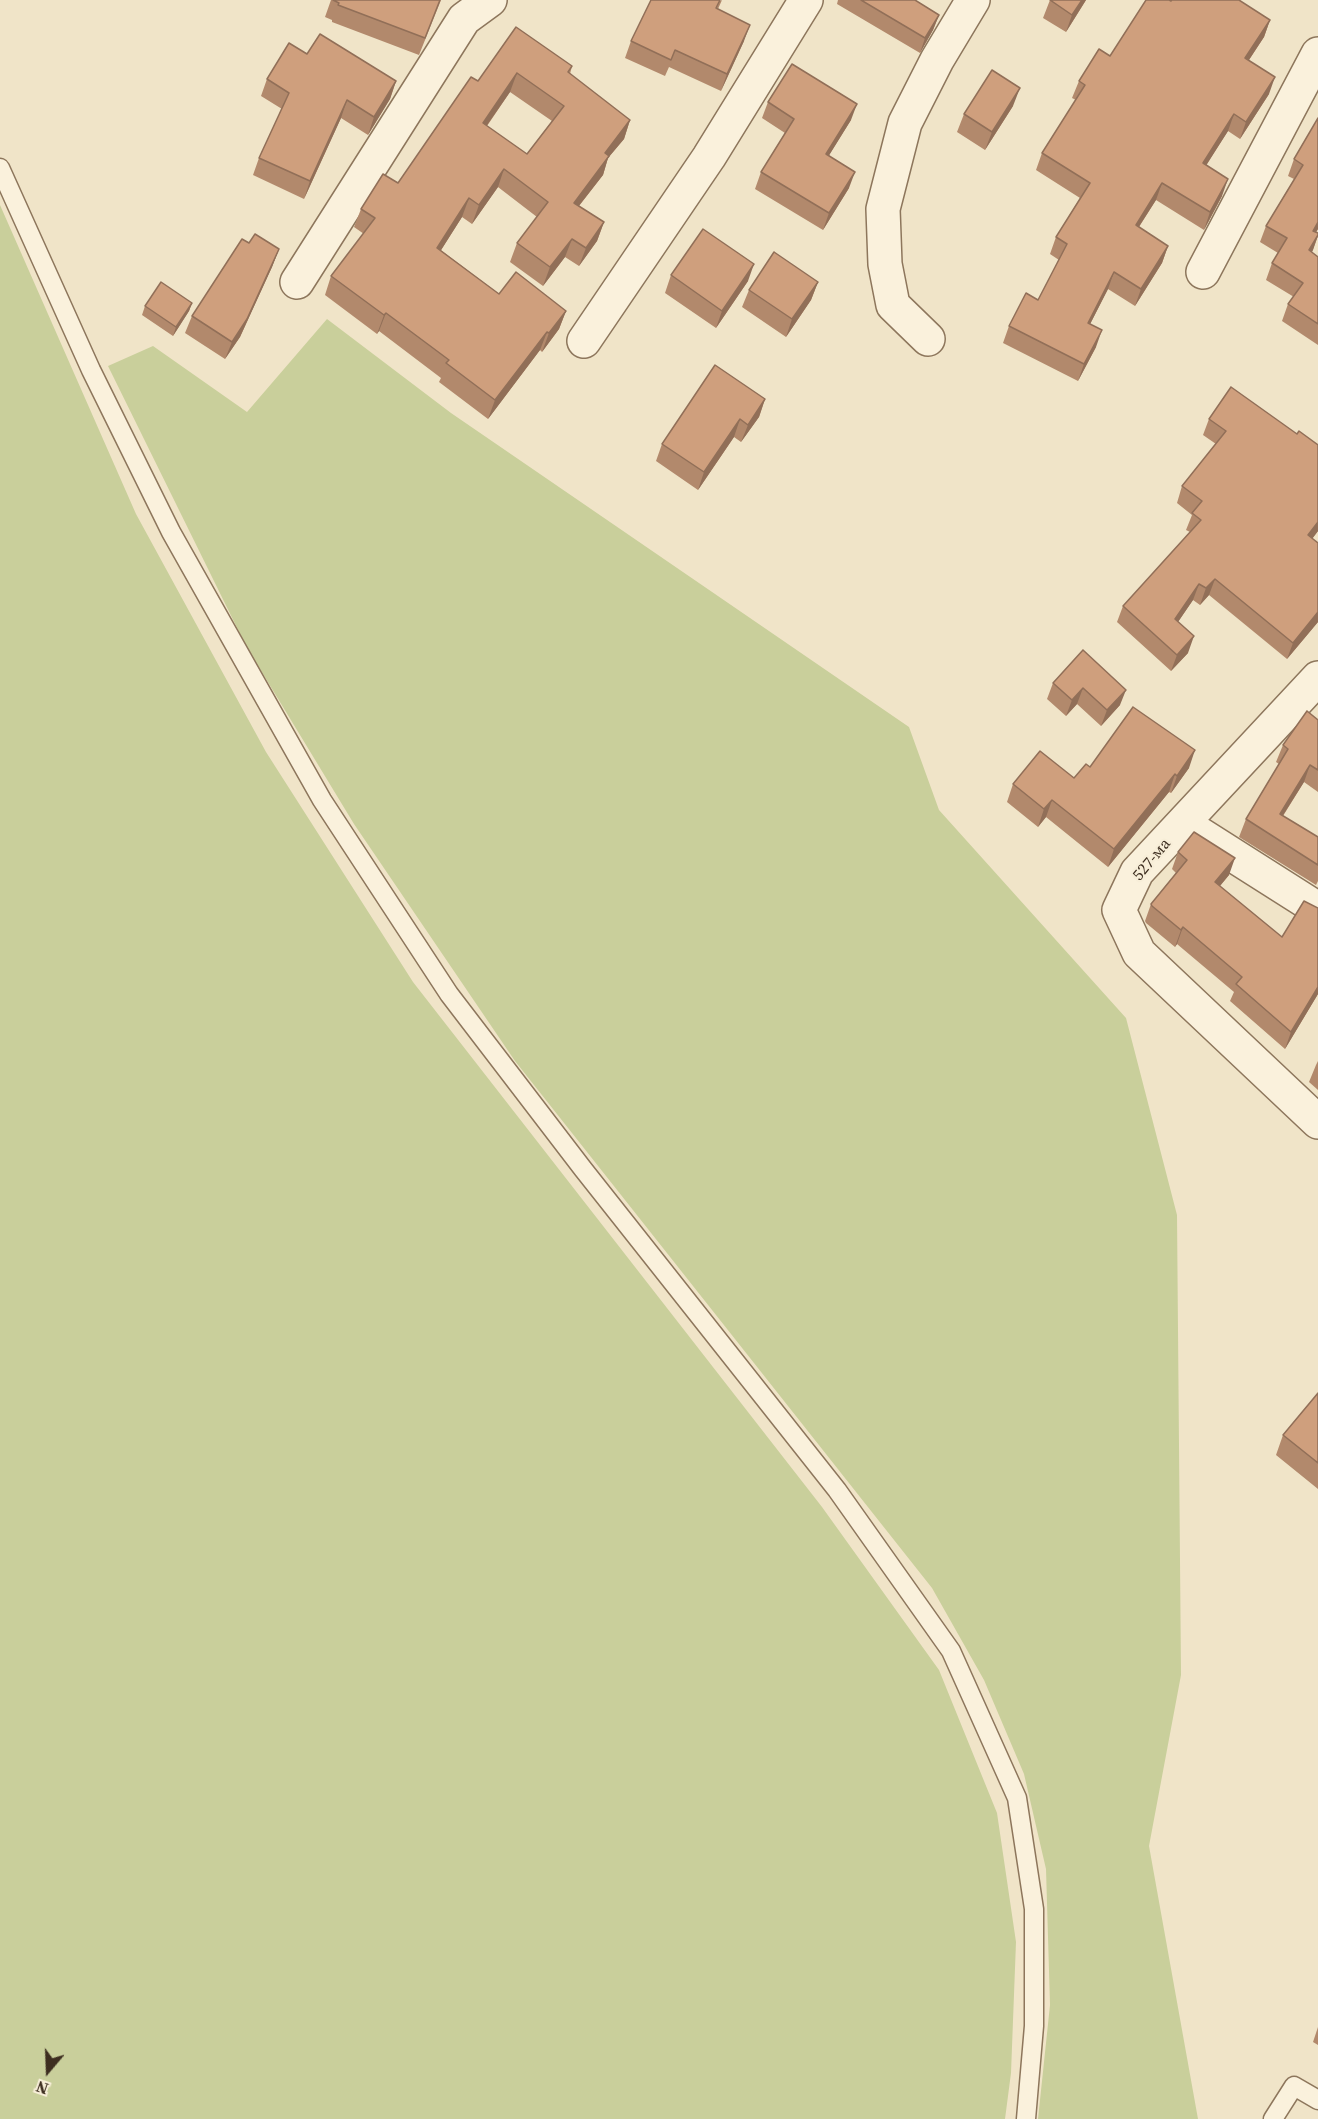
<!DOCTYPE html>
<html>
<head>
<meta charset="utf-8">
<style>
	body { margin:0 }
	#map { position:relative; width:1318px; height:2119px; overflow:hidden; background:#f0e4c8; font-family:"Source Serif 4",serif }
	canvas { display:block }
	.north { position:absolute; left:18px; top:2041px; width:60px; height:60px; -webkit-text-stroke:4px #f7eed8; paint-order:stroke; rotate:199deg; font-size:16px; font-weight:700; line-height:24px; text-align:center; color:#3d2e20 }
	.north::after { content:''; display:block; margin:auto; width:21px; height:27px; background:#3d2e20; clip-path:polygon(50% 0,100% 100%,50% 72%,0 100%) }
</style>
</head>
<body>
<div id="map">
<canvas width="1318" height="2119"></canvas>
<div class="north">N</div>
</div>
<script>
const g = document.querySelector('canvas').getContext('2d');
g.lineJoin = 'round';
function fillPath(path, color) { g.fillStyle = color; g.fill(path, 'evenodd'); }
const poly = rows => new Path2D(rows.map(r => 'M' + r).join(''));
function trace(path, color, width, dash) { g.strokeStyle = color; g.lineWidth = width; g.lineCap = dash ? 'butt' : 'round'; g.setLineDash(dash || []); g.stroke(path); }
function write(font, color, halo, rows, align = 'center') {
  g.font = font + ' "Source Serif 4",serif'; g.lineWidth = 4.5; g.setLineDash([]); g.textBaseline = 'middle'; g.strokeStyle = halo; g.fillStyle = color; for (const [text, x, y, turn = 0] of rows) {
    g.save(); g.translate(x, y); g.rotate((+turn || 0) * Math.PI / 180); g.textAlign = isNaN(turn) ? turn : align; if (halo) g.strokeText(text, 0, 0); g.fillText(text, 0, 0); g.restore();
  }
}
const green = poly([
	[0,205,136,514,266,752,413,982,822,1507,939,1670,997,1813,1016,1942,1011,2073,1005,2119,0,2119],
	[327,319,451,413,909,727,939,810,1126,1018,1177,1215,1181,1675,1149,1846,1198,2119,1038,2119,1050,2005,1046,1869,1024,1774,984,1680,932,1588,515,1061,354,824,246,646,108,366,153,346,247,412]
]);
const service = poly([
	[0,168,91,370,171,532,322,800,449,994,583,1169,837,1490,951,1651,1017,1798,1034,1909,1034,2026,1026,2119],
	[1273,2119,1294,2086,1318,2100]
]);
const minor = poly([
	[1203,272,1318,54],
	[297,282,464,19,490,0],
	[928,339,893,305,885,264,883,209,905,123,937,60,973,0],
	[584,341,709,157,806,0],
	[1318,678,1137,872,1119,910,1139,953,1318,1122],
	[1184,824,1318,909]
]);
const wall = poly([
	[331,0,441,0,419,55,332,22,332,20,325,17],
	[722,0,718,9,744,41,721,91,669,67,665,76,625,58,631,41],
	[838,0,915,0,939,15,933,30,920,53,837,4],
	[1050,0,1086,0,1066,32,1043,18],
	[1171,1,1270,20,1264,37,1249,60,1269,94,1240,139,1228,131,1206,165,1222,196,1204,230,1156,200,1139,227,1168,246,1162,263,1135,306,1108,289,1090,324,1096,347,1078,381,1003,343,1009,326,1038,300,1059,260,1050,254,1056,237,1080,198,1036,170,1042,153,1076,100,1072,98,1079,81,1110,56],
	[516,27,572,66,570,74,630,120,624,139,608,158,603,175,579,206,604,222,597,241,579,266,565,257,543,286,510,262,517,243,537,217,498,187,472,224,462,217,441,250,499,294,566,311,559,329,542,352,540,350,488,419,439,382,441,378,379,331,377,334,325,295,331,276,364,234,354,227,361,209,398,183,478,81],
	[510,92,552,121,527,154,487,126],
	[307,54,396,81,390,99,368,135,341,118,304,199,253,175,259,158,282,109,261,96,267,79],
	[768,102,851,120,829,155,849,188,823,230,755,189,761,172,785,133,762,118],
	[1013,106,985,150,957,132,964,114],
	[1318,118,1318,229,1316,232,1318,236,1312,252,1318,257,1318,345,1282,321,1288,304,1294,297,1266,280,1272,263,1278,253,1260,242,1266,226,1294,179,1288,176,1294,159],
	[249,243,279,249,272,267,240,337,225,359,185,333,192,316],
	[671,275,748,281,716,328,665,293],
	[818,282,811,300,786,337,742,307,749,290],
	[192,303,189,311,173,336,142,315,145,306],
	[765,399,759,417,741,442,734,437,698,490,656,461,662,444],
	[1209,419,1297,434,1318,445,1318,531,1312,539,1318,543,1318,622,1287,659,1209,595,1200,605,1193,600,1178,622,1188,653,1171,671,1117,622,1123,606,1190,532,1186,530,1192,515,1177,503,1182,486,1216,444,1203,435],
	[1083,650,1120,705,1101,726,1077,704,1066,716,1047,699,1053,683],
	[1318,720,1318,792,1304,782,1283,816,1318,837,1318,881,1316,885,1239,837,1246,819,1279,764,1276,762,1283,745],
	[1090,767,1189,768,1171,793,1169,792,1108,867,1046,817,1038,827,1007,802,1013,784,1074,778],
	[1178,852,1229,875,1220,886,1282,937,1318,908,1318,994,1285,1049,1230,1001,1234,992,1177,944,1175,947,1146,923,1145,921,1151,904,1176,873,1172,869],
	[1318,1061,1318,1090,1309,1082,1316,1065],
	[1318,1393,1318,1489,1276,1455,1283,1435],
	[1318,2027,1318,2045,1313,2042]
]);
const shadedWall = poly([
	[1082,0,1086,0,1066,32,1072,15],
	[939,15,933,30,920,53,925,38],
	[1270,20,1264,37,1239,75,1245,58],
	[750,25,744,41,721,91,727,74],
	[517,73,510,92,476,141,483,123],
	[1275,77,1269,94,1240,139,1246,122],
	[396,81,390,99,368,135,374,117],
	[1020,88,1013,106,985,150,992,132],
	[347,100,341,118,304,199,310,181],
	[857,104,851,120,820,170,826,154],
	[1234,114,1228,131,1197,180,1203,163],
	[630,120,624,139,608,158,603,175,567,221,574,203,605,153],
	[504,169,498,187,472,224,479,205],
	[855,172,849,188,823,230,829,213],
	[1228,179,1222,196,1204,230,1210,212],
	[1162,183,1156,200,1129,242,1136,225],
	[469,198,462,217,431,266,437,248],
	[604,222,597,241,579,266,586,248],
	[1318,222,1318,229,1307,247,1313,231],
	[1318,235,1313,250,1303,267,1309,250],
	[572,239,565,257,543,286,550,267],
	[1168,246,1162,263,1135,306,1141,289],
	[279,249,272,267,240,337,225,359,232,342],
	[754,264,748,281,716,328,722,311],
	[1114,272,1108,289,1082,340,1088,323],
	[818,282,811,300,786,337,792,319],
	[192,303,189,311,173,336,176,327],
	[566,311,559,329,542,352,549,333],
	[386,313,379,331,377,334,384,315],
	[1102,330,1096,347,1078,381,1084,364],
	[547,332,540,350,488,419,495,400],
	[765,399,759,417,741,442,748,425],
	[740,419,734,437,698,490,704,472],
	[1318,522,1318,531,1302,552,1308,535],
	[1215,579,1209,595,1200,605,1206,588],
	[1199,584,1193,600,1169,635,1175,619],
	[1318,612,1318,622,1287,659,1293,643],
	[1194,636,1188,653,1171,671,1177,655],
	[1083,688,1077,704,1066,716,1072,700],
	[1126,690,1120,705,1101,726,1107,710],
	[1195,750,1189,768,1171,793,1177,776],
	[1310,765,1304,782,1273,831,1280,814],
	[1175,774,1169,792,1108,867,1114,849],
	[1052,800,1046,817,1038,827,1044,809],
	[1235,858,1229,875,1209,899,1215,882],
	[1183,927,1177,944,1175,947,1181,930],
	[1318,987,1318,994,1285,1049,1291,1032]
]);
const building = poly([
	[333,0,440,0,425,38,338,5,339,3,333,0],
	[651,0,720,0,716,8,750,25,727,74,675,50,671,60,631,41,651,0],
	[861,0,915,0,939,15,925,38,861,0],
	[1050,0,1082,0,1072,15,1050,0],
	[1146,0,1169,0,1171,1,1172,0,1239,0,1270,20,1245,58,1275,77,1246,122,1234,114,1203,163,1228,179,1210,212,1162,183,1136,225,1168,246,1141,289,1114,272,1088,323,1102,330,1084,364,1009,326,1026,293,1038,300,1067,244,1056,237,1090,183,1042,153,1085,85,1079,81,1099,49,1110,56,1146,0],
	[516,27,572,66,568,72,630,120,605,153,609,156,574,203,604,222,586,248,572,239,550,267,517,243,548,202,504,169,479,205,469,198,437,248,499,294,516,272,566,311,549,333,547,332,495,400,446,363,449,360,386,313,384,315,331,276,375,218,361,209,383,174,398,183,471,77,478,81,516,27],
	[517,73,564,106,527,154,483,123,517,73],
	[320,34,396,81,374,117,347,100,310,181,259,158,289,93,267,79,289,43,307,54,320,34],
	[792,64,857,104,826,154,855,172,829,213,761,172,794,119,768,102,792,64],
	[992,70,1020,88,992,132,964,114,992,70],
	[1318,118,1318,222,1313,231,1318,233,1318,235,1309,250,1318,257,1318,324,1288,304,1303,283,1272,263,1287,238,1266,226,1303,165,1294,159,1318,118],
	[703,229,754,264,722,311,671,275,703,229],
	[255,234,279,249,247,319,232,342,192,316,242,239,249,243,255,234],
	[774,252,818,282,792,319,749,290,774,252],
	[161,282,192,303,176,327,145,306,161,282],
	[715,365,765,399,748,425,740,419,704,472,662,444,715,365],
	[1231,387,1297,434,1299,431,1318,445,1318,522,1308,535,1318,543,1318,612,1293,643,1215,579,1206,588,1199,584,1175,619,1194,636,1177,655,1123,606,1201,520,1192,513,1202,501,1182,486,1226,431,1209,419,1231,387],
	[1083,650,1126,690,1107,710,1083,688,1072,700,1053,683,1083,650],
	[1133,707,1195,750,1177,776,1175,774,1114,849,1052,800,1044,809,1013,784,1040,751,1074,778,1086,764,1090,767,1133,707],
	[1307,711,1318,720,1318,770,1310,765,1280,814,1318,837,1318,865,1246,819,1288,749,1283,745,1307,711],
	[1194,832,1235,858,1215,882,1282,937,1304,901,1318,908,1318,987,1291,1032,1236,984,1242,977,1183,927,1181,930,1152,906,1151,904,1187,860,1178,852,1194,832],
	[1318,1393,1318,1463,1283,1435,1318,1393]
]);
const streetNames = [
	["527-ма",1152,860,-50]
];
fillPath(green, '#c9cf9b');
trace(service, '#8d765c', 21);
trace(minor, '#8d765c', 36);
trace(service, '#faf1dc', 18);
trace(minor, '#faf1dc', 33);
fillPath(wall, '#b2896c');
fillPath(shadedWall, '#916f58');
fillPath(building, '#cf9f7d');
trace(building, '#916f58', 1.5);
write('16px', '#3d2e20', '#f7eed8', streetNames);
</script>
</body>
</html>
